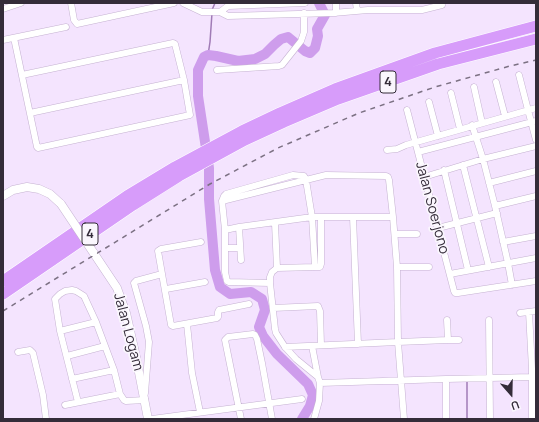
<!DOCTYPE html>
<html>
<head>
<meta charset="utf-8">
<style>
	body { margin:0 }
	#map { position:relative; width:539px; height:422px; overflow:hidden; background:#f4e4fe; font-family:Manrope,sans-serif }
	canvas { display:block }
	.frame { position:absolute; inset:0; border:4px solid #342c39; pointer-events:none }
	.north { position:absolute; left:491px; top:374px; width:40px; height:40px; -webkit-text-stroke:3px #faf6fd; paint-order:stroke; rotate:160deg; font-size:11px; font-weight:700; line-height:16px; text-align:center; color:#342c39 }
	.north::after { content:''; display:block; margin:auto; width:14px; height:18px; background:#342c39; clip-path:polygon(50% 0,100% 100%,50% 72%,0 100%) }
</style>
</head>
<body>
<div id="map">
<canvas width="539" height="422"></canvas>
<div class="frame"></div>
<div class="north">U</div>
</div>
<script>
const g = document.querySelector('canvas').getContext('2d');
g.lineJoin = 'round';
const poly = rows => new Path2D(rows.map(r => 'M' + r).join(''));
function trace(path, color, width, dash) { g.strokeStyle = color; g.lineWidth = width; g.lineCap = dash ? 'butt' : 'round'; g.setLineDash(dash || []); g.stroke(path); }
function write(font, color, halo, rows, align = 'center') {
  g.font = font + ' Manrope,sans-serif'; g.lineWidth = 3.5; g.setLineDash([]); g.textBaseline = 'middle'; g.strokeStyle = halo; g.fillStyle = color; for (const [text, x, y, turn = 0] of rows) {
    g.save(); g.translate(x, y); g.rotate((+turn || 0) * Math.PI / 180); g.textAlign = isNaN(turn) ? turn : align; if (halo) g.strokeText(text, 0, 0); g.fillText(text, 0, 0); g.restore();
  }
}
const stream = poly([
	[212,10,215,3],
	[208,55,210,42,212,13],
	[467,382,467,419]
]);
const river = poly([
	[302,419,310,406,313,395,308,384,277,354,263,336,259,327,265,310,262,299,251,292,230,294,220,287,215,270,209,199,209,168,198,96,198,70,204,57,208,55,216,56,238,61,255,59,265,54,274,45,281,39,288,37,305,51,310,53,315,48,318,36,317,29,325,15,319,3]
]);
const minor = poly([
	[71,3,74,20,77,24,174,3],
	[183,3,202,12,220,12,228,16,333,13,368,10,422,10,442,5],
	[336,3,336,13],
	[356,3,357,11],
	[3,9,21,3],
	[220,12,228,6,305,3],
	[14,38,37,147,38,148,190,115,184,80,175,44,173,43,22,75],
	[3,40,66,27],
	[217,70,279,66,282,65,301,41,304,32,304,13],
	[519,75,528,110,536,140],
	[496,82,505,116],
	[474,87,482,123],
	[451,93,460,129],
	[429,102,438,136],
	[407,110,454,291,455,293,458,293,536,281],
	[30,113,184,80],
	[472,125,483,159,495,206,508,263,512,285],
	[387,150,397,149,406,145,536,108],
	[418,152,536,121],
	[463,165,489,267],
	[444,170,468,270],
	[424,177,483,159,536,146],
	[489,183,536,171],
	[222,201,326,175,386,176,388,177,389,180,393,217],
	[495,206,536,196],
	[353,217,358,344],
	[275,223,277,268],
	[239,227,241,260],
	[438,228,497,213],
	[225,230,239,227,312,217,393,217,397,267,398,342,448,340,459,340],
	[395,234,417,234],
	[201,242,161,249,158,251,171,325,173,326,217,318,218,317,218,312,219,310,249,304],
	[503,242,536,236],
	[225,248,240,248],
	[315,267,320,267,321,264,321,218],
	[397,267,429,267],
	[450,274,536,258],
	[270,283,229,282,227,281,225,272,225,230,222,201,224,196,226,194,293,175,304,176,306,180,312,217,315,267,277,268,272,272,270,277,270,283,275,329,276,333,285,347,296,359,318,377,320,383,319,401,314,419],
	[166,289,205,282],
	[273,308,318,306,320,311,321,345],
	[529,312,532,369,532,419],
	[520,313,536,311],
	[447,320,448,340],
	[489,320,490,419],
	[187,324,192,373,200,412],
	[60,331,96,322],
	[312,346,318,377],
	[285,347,398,342,404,419],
	[18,352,30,350,33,353,43,395,46,419],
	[67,356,105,346],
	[72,379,114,370],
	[446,379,446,419],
	[320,383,446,379,532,377],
	[145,393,149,342,146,326,134,283,136,281,162,274],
	[78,402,60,331,55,299,60,294,65,291,72,290,76,291,84,296,96,322,114,370,120,394],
	[65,405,120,394,124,400,126,401,145,400],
	[152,419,302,399],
	[241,419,225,340,228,337,253,334,255,335,257,339,262,363,272,419]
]);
const tertiary = poly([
	[3,196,13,190,27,187,39,189,50,194,61,204],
	[93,252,117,288,126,313,136,357,148,419]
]);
const motorway = poly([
	[3,281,127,196,175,167,242,131,280,113,335,89,435,53,536,26],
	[3,294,133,205,179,176,245,140,284,122,338,99,438,64,536,39]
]);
const rail = poly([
	[3,311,210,184,278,148,359,113,435,87,510,66,536,60]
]);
const tertiaryBridge = poly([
	[61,204,93,252]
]);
const shields = [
	[388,82,16],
	[90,234,16]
];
const shieldNames = [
	["4",388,82],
	["4",90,234]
];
const streetNames = [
	["Jalan Soerjono",432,208,75],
	["Jalan Logam",128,332,75]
];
trace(stream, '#a07bb6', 1.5);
trace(river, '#ce9dec', 10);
trace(minor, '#c5b2d1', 7);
trace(tertiary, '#c5b2d1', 9);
trace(motorway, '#fff', 12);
trace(minor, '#fff', 6);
trace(tertiary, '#fff', 8);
trace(motorway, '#d79cfa', 11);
trace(rail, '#7c7183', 1.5, [5, 5]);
trace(tertiaryBridge, '#c5b2d1', 9, []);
trace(tertiaryBridge, '#fff', 8);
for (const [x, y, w] of shields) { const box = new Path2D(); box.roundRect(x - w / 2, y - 11, w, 22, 3); g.fillStyle = '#faf6fd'; g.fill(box); trace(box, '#342c39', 1); }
write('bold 13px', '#342c39', null, shieldNames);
write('14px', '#342c39', '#faf6fd', streetNames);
</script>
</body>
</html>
